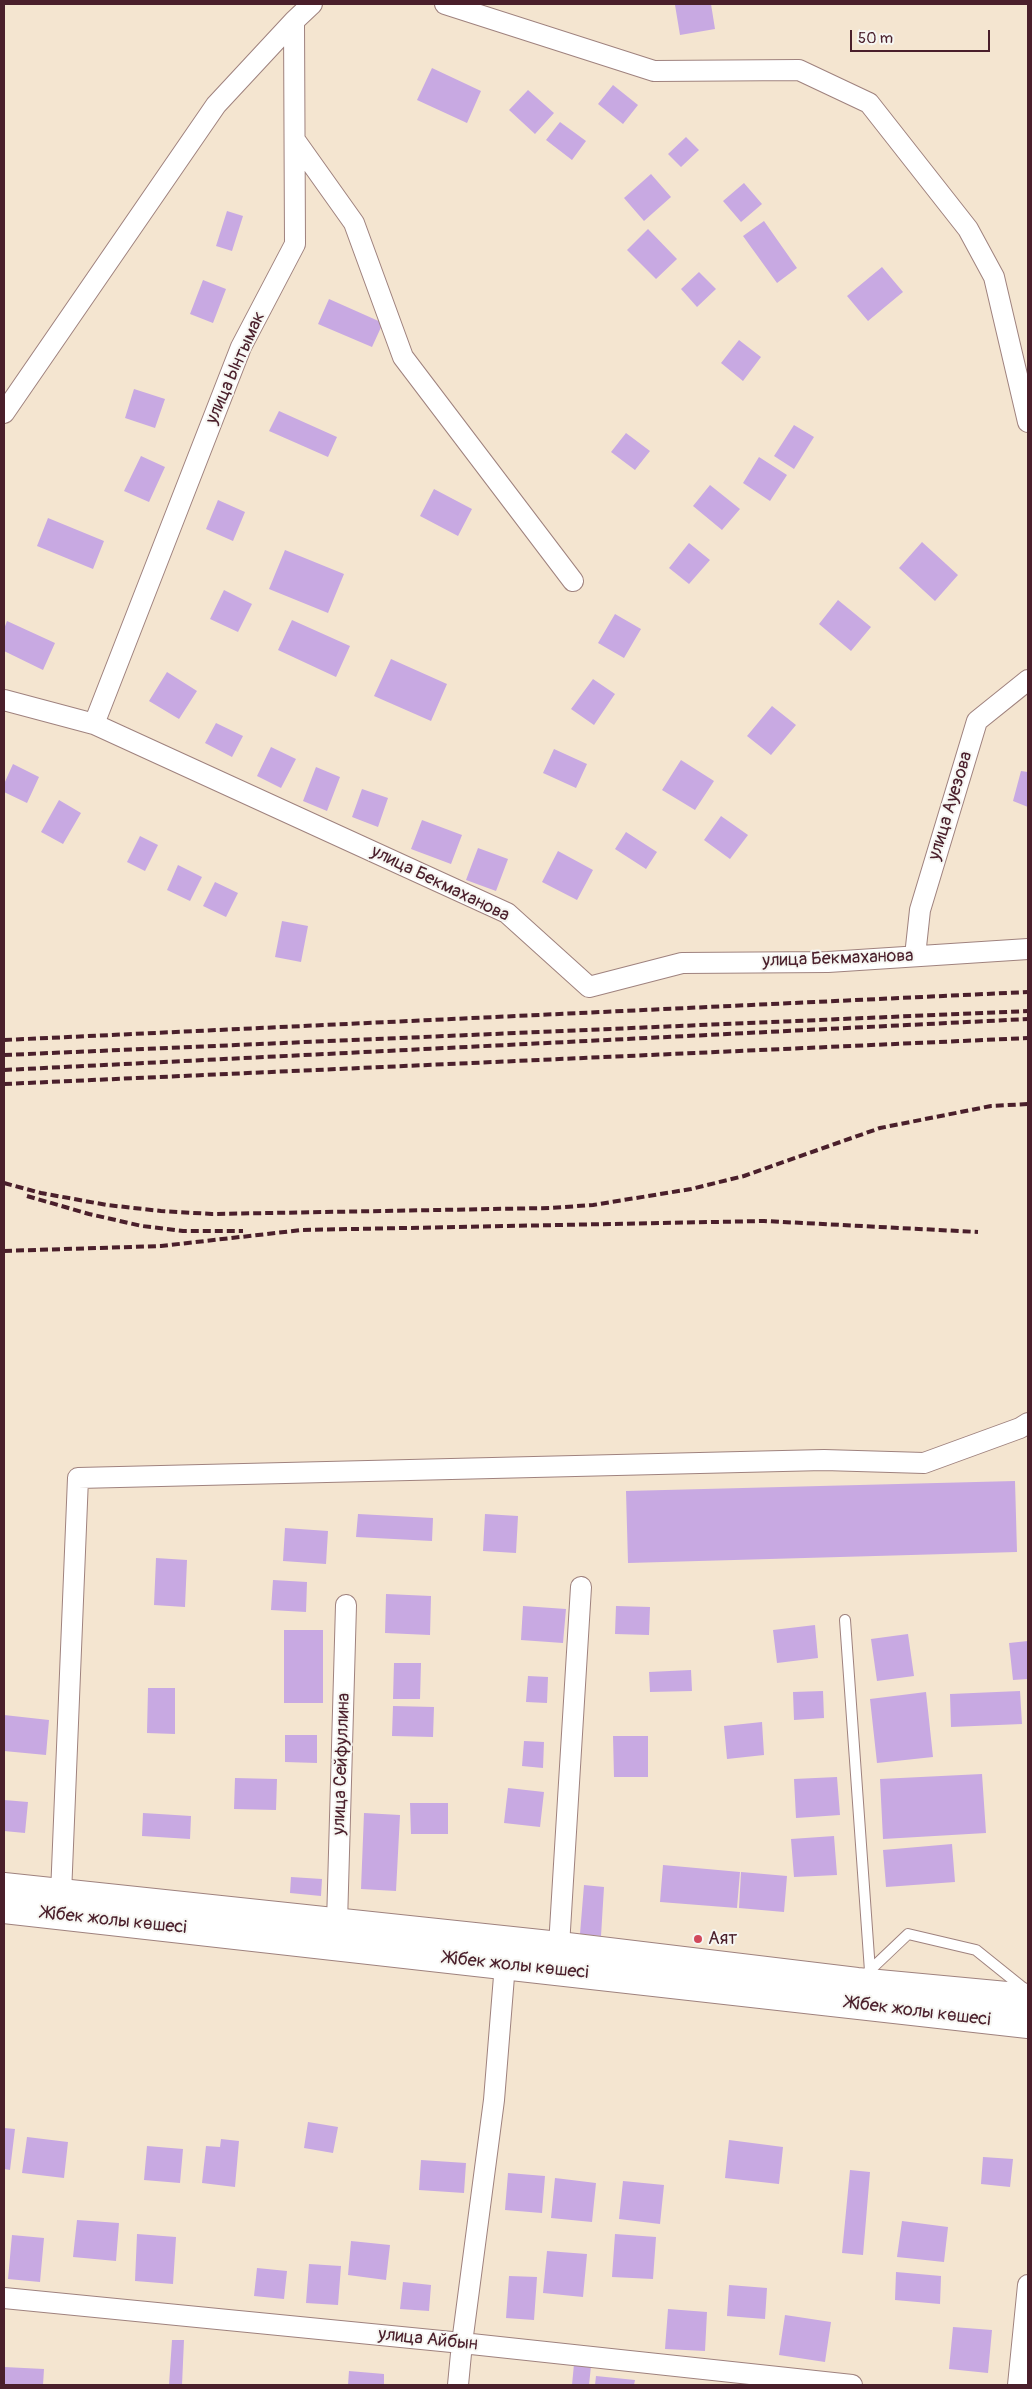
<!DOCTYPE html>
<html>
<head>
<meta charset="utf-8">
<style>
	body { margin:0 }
	#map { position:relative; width:1032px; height:2389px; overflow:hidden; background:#f4e5d0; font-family:Pangolin,sans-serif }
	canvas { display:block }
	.frame { position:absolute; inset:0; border:5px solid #4a1f2b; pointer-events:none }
	.scale { position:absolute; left:850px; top:30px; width:140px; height:22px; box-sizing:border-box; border:2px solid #4a1f2b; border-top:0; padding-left:6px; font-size:15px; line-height:18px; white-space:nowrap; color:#4a1f2b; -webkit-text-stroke:4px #f6f6f2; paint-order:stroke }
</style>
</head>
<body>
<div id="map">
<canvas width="1032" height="2389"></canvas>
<div class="frame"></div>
<div class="scale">50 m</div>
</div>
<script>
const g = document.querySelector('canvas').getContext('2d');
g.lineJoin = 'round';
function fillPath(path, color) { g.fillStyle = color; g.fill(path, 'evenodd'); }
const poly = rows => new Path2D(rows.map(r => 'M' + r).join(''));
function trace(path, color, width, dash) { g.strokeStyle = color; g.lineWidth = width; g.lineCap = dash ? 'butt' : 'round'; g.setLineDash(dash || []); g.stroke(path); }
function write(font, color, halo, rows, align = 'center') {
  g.font = font + ' Pangolin,sans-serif'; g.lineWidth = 4; g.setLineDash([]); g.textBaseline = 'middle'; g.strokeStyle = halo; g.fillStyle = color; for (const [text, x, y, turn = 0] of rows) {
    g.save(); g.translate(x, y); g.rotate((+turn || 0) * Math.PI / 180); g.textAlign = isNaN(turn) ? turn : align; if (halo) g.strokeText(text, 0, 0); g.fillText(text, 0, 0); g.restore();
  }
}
const building = poly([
	[711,4,715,29,680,35,675,5],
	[432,68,481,91,467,123,417,100],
	[613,85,638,105,623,124,598,104],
	[528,90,554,113,535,134,509,110],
	[560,122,586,141,572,160,546,140],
	[686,137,699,150,681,167,668,154],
	[651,174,671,197,644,221,624,198],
	[744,183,762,204,741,222,723,201],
	[227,211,243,216,232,251,216,246],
	[764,221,797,268,777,283,743,236],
	[648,229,677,259,656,279,627,250],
	[882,267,903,292,868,321,847,296],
	[699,272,716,289,697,307,681,289],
	[203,280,226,289,213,323,190,314],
	[329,299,383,323,372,347,318,324],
	[739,340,761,357,743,381,721,363],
	[134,389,165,399,155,428,125,418],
	[279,411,337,437,328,457,269,431],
	[794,425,814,437,794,469,774,456],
	[626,433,650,451,635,470,611,452],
	[141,456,165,467,149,502,124,491],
	[759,457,787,475,770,501,743,483],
	[710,485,740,509,722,530,693,506],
	[434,489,472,509,458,536,420,516],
	[218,500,245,512,233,541,206,529],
	[48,518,104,541,93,569,37,546],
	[922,542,958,575,935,601,899,568],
	[689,543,710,560,689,584,669,568],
	[285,550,344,574,328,613,269,589],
	[224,590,252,604,238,632,210,619],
	[838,600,871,627,851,651,819,624],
	[615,614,641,629,624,658,598,643],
	[292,620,350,646,336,677,278,650],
	[7,621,55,643,43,670,4,651,4,629],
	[391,659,447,684,431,721,374,696],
	[167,672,197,691,179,719,149,701],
	[593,679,615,694,594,725,571,709],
	[772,706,796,725,771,755,747,736],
	[216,723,243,736,232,757,205,743],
	[271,747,296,759,281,788,257,776],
	[554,749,587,764,576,788,543,773],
	[681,760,714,781,695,810,662,790],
	[13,764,39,777,27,803,4,792,4,784],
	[316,767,340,777,327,811,303,801],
	[1021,771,1028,772,1028,807,1013,801],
	[362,789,388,798,378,827,352,817],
	[59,800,81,813,63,844,41,832],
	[721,816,748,835,730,859,704,840],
	[422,820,462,835,451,864,411,849],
	[626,832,657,852,646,869,615,849],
	[140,836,158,845,145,871,127,862],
	[478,848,508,859,496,891,466,880],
	[558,851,593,870,577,900,542,882],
	[178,865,202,877,190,901,167,890],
	[215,882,238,893,226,917,203,906],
	[282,921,308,926,301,962,275,957],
	[1015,1481,1017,1552,628,1563,626,1491],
	[358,1514,433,1518,432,1541,356,1537],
	[485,1514,518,1516,516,1553,483,1551],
	[285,1528,328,1531,326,1564,283,1561],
	[156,1558,187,1560,185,1607,154,1605],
	[273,1580,307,1582,306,1612,271,1610],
	[386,1594,431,1596,430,1635,385,1633],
	[523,1606,566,1609,563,1643,521,1640],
	[616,1606,650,1607,649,1635,615,1634],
	[815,1625,818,1658,777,1663,773,1630],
	[284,1630,323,1630,323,1703,284,1703],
	[908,1634,914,1676,877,1681,871,1639],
	[1028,1641,1028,1679,1013,1680,1009,1643],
	[394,1663,421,1663,420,1699,393,1699],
	[691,1670,692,1691,650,1692,649,1672],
	[528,1676,548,1677,547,1703,526,1702],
	[148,1688,175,1688,175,1734,147,1733],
	[823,1691,824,1718,794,1720,793,1692],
	[1020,1691,1022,1724,951,1727,950,1694],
	[926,1692,933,1757,877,1763,870,1699],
	[393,1706,434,1707,433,1737,392,1736],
	[4,1715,49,1720,46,1755,4,1751],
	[762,1722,764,1755,727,1759,724,1726],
	[285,1735,317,1735,317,1763,285,1762],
	[613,1736,648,1736,648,1777,614,1777],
	[524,1741,544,1742,543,1768,522,1766],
	[982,1774,986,1833,883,1839,880,1779],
	[837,1777,840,1815,796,1818,794,1779],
	[235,1778,277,1779,276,1810,234,1809],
	[508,1788,544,1792,540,1827,504,1823],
	[4,1800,28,1802,25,1833,4,1831],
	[410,1803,448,1803,448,1834,411,1834],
	[143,1813,191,1816,190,1839,142,1836],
	[364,1813,400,1815,396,1891,361,1889],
	[834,1836,837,1875,794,1877,791,1839],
	[952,1844,955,1882,886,1887,883,1850],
	[663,1865,740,1872,737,1908,660,1902],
	[741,1872,787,1876,784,1912,739,1908],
	[291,1877,322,1879,321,1896,290,1893],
	[584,1885,604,1887,601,1936,580,1934],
	[308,2122,338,2127,333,2153,304,2148],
	[4,2128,15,2129,10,2170,4,2169],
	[27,2137,68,2142,64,2178,22,2173],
	[221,2139,239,2141,235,2187,202,2183,206,2146,220,2147],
	[729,2140,783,2147,779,2184,725,2178],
	[147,2146,183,2149,180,2183,144,2180],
	[983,2157,1013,2159,1010,2187,981,2184],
	[421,2160,466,2163,464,2193,419,2190],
	[850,2170,870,2172,863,2255,842,2253],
	[508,2173,545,2176,542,2213,505,2210],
	[555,2178,596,2183,592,2222,551,2218],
	[623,2181,664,2185,660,2224,619,2219],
	[77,2220,119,2223,116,2261,73,2257],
	[902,2221,948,2227,944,2262,897,2257],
	[137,2234,176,2237,173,2284,135,2281],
	[615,2234,656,2237,653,2279,612,2277],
	[12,2235,44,2238,40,2282,8,2279],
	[351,2241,390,2245,386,2280,348,2275],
	[547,2251,587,2254,583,2297,543,2293],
	[309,2264,341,2266,338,2305,306,2303],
	[257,2268,287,2271,284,2299,254,2296],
	[896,2272,941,2276,940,2304,895,2300],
	[509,2276,537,2277,534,2320,506,2318],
	[403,2282,431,2285,429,2311,400,2309],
	[729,2285,767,2288,765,2319,727,2316],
	[668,2309,707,2312,705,2351,665,2349],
	[785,2315,831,2322,825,2362,779,2355],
	[953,2327,992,2330,988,2373,949,2369],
	[172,2340,184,2340,182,2385,169,2385],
	[574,2364,591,2366,589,2385,572,2385],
	[4,2367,44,2369,43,2385,4,2385],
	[349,2371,384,2374,384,2385,348,2385],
	[596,2376,635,2380,634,2385,595,2385]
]);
const lane = poly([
	[845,1620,870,1971],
	[868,1972,908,1934,976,1950,1027,1991]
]);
const street = poly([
	[445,4,654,71,799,70,869,103,968,229,994,277,1028,422],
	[295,140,354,223,403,357,573,581],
	[4,413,216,105,294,21],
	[4,700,94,724,507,913,589,987,682,963,828,962,1028,949],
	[94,724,241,347,295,244,294,21,312,4],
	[915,956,920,910,977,721,1028,680],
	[61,1894,78,1478,824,1460,924,1463,1020,1428,1028,1423],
	[337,1923,346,1605],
	[559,1946,581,1587],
	[4,2298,462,2343,852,2385],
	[458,2385,462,2343,494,2100,505,1964],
	[1018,2385,1028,2285]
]);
const primary = poly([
	[4,1887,559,1946,857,1982,1028,1998],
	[4,1909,1028,2024]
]);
const rail = poly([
	[4,1040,1028,992],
	[4,1055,1028,1011],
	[4,1070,1028,1019],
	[4,1084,1028,1038],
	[4,1183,41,1193,107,1205,161,1211,212,1214,550,1208,593,1205,691,1189,744,1176,880,1128,991,1106,1028,1104],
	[27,1196,89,1214,142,1226,183,1231,243,1231],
	[4,1251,161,1246,302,1230,764,1221,978,1232]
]);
const markers = [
	[698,1939,5,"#d1495b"]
];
const streetNames = [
	["улица Ынтымак",236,368,-66],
	["улица Ауезова",951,806,-73],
	["улица Бекмаханова",440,884,26],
	["улица Бекмаханова",838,959,-2],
	["улица Сейфуллина",342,1764,-88],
	["Жібек жолы көшесі",114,1921,6],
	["Жібек жолы көшесі",516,1966,6],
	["Жібек жолы көшесі",918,2012,7],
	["улица Айбын",428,2340,6]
];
const poiNames = [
	["Аят",708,1939]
];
fillPath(building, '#c8a9e2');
trace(lane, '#9f827e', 12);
trace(street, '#9f827e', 22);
trace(primary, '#9f827e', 30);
trace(lane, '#fff', 10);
trace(street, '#fff', 20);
trace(primary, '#fff', 28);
trace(rail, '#4a1f2b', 4, [8, 4]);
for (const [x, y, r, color] of markers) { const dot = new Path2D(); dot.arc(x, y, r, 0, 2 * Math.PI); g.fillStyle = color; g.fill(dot); trace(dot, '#f6f6f2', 2); }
write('18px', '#4a1f2b', '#f6f6f2', streetNames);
write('18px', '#4a1f2b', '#f6f6f2', poiNames, 'left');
</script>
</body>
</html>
